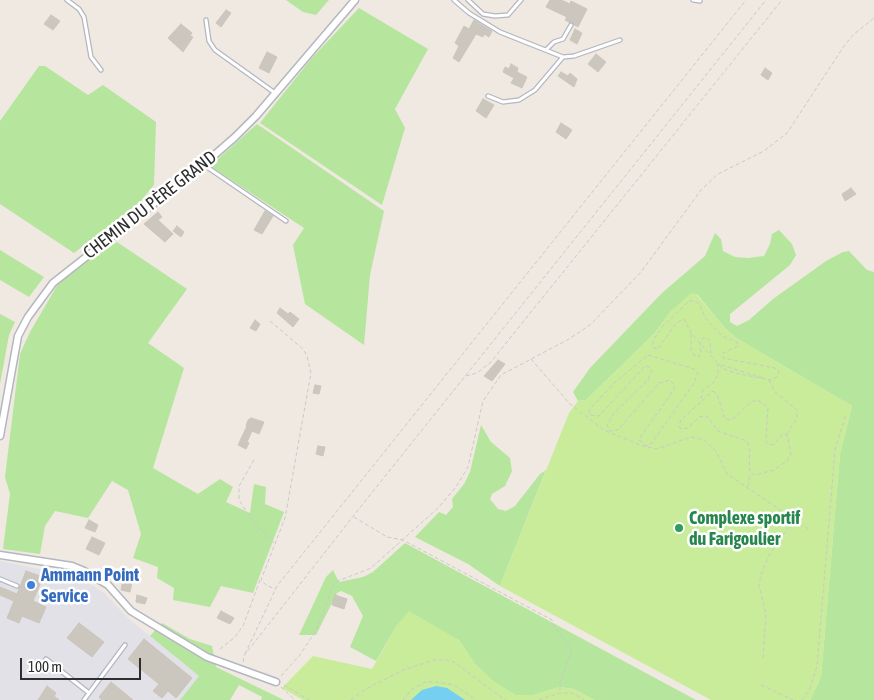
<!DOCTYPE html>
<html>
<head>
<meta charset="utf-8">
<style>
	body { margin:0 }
	#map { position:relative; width:874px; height:700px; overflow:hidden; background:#efe9e1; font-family:"Asap Condensed",sans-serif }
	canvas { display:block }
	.scale { position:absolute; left:20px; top:658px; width:121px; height:22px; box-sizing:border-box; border:2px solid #2e2e2e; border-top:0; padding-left:6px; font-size:15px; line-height:18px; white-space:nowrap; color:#2e2e2e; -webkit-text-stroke:4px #fff; paint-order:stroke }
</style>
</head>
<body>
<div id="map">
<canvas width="874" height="700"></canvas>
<div class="scale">100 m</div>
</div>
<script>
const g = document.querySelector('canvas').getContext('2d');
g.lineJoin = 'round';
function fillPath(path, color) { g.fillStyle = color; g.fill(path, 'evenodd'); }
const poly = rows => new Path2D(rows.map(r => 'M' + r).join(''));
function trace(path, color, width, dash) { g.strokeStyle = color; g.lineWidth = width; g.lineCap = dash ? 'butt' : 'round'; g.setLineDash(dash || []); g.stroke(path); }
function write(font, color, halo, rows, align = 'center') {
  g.font = font + ' "Asap Condensed",sans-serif'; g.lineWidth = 5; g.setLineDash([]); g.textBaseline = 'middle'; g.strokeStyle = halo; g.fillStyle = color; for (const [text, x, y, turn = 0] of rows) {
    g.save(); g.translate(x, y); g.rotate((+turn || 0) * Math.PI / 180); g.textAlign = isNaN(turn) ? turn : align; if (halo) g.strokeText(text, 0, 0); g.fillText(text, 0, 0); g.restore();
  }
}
const industrial = poly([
	[0,561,79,577,103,592,129,619,199,676,180,700,0,700]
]);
const green = poly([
	[286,0,329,0,316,15,303,12],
	[359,8,428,49,395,109,405,128,382,205,260,123,311,59],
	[39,66,45,66,88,95,103,85,156,122,154,185,140,202,74,253,0,204,0,121],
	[257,124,384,211,370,275,364,345,305,304,293,245,304,228,210,166],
	[779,230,792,244,796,255,790,265,730,314,730,322,737,326,749,320,773,299,826,261,843,252,849,251,867,270,874,272,874,700,810,700,821,677,840,454,852,406,736,338,723,326,697,294,671,311,654,334,586,400,578,401,573,392,590,368,662,293,705,256,715,233,721,239,723,251,735,257,748,258,764,256,770,244,772,234],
	[117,242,187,289,148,343,184,368,153,468,198,494,220,479,233,487,226,502,250,513,254,484,266,487,265,504,284,512,253,593,221,586,210,607,173,600,174,588,157,578,158,567,133,558,141,534,128,490,112,481,88,518,55,511,45,526,40,554,3,549,10,494,5,477,20,354,30,332,58,284,94,256],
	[0,250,44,277,29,297,0,280],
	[0,314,15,322,9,335,0,384],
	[481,425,491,442,510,458,512,471,505,486,492,494,490,499,498,509,506,511,515,506,540,474,546,470,500,586,468,564,415,537,439,512,446,515,453,507,452,499,464,484,470,472],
	[405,543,464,575,696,700,594,700,574,689,560,687,533,695,515,695,494,682,475,664,459,640,397,625,376,661,350,647,363,616,352,596,341,591,337,593,316,635,299,635,326,577,333,570,339,582,363,577,373,572],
	[162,623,190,639,212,646,216,667,284,700,261,700,262,697,239,685,230,700,180,700,199,676,150,636]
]);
const pitch = poly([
	[691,293,696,294,723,326,736,338,852,406,840,454,821,677,810,700,711,700,500,586,569,413,578,401,586,400,654,334,671,311],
	[409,611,459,640,475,664,494,682,515,695,533,695,559,687,574,689,594,700,303,700,282,688,313,656,372,669,397,625]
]);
const water = poly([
	[436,686,447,688,465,700,411,700,422,690]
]);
const building = poly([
	[550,0,561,0,570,4,571,1,587,9,578,27,565,20,567,17,546,7,550,0],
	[226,10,231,13,221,27,216,23,226,10],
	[51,15,60,21,53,30,44,24,51,15],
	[474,20,492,31,489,37,484,34,483,37,476,34,459,62,453,58,459,46,455,43,464,26,469,29,474,20],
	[181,24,192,33,190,36,193,37,183,52,168,38,181,24],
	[575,29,582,33,577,44,570,40,575,29],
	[267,52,277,57,269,73,259,68,267,52],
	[596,54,606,62,598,72,588,64,596,54],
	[511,64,518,68,517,72,527,77,522,88,511,83,514,78,503,72,505,67,509,69,511,64],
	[765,68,772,73,768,80,761,75,765,68],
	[561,72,568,76,570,73,577,79,574,87,558,76,561,72],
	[483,99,494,105,486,118,476,111,483,99],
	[561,123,572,130,566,139,556,132,561,123],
	[851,188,856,194,845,201,842,194,851,188],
	[265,211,273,216,262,234,254,230,265,211],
	[158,212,162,217,158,220,173,234,165,242,144,224,158,212],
	[177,226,184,232,181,237,173,231,177,226],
	[280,308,288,314,290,312,299,319,293,327,277,313,280,308],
	[255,320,260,324,256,331,250,328,255,320],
	[498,360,505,364,492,381,484,376,498,360],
	[315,385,321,386,319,394,313,393,315,385],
	[251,418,264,422,259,434,252,431,247,442,249,443,246,449,238,445,247,426,246,426,248,420,251,418],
	[318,446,325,447,323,456,316,454,318,446],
	[89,520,98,525,95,532,85,528,89,520],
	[92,537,105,543,99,555,86,549,92,537],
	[26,571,43,577,33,601,46,607,39,623,22,616,19,623,7,618,14,601,0,595,0,587,17,594,26,571],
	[124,574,133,577,130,592,121,590,124,574],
	[137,595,147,598,145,604,136,602,137,595],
	[335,595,347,599,344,609,332,605,335,595],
	[221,611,234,618,230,624,217,618,221,611],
	[79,623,104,642,92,657,67,638,79,623],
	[144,639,192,678,176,698,168,691,162,698,153,691,159,684,128,659,144,639],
	[111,682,133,700,102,700,99,697,111,682],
	[47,686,56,693,54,696,59,700,38,700,47,686]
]);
const path = poly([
	[689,301,695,301,699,304,706,319,722,336,737,342,738,346,723,353,723,358,775,368,779,372,777,377,770,380,735,373,722,368,691,333,684,319,676,323,658,349,654,348,652,345,654,339,662,327,689,301],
	[270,321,303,349,307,356,311,373,285,518,261,580,266,585,275,589],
	[691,334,691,351,694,355,699,357,701,352,700,343,702,339,705,337,710,341,711,356],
	[648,355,694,369,698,373,694,383,651,444,647,446,639,440,641,436,669,397,675,386,670,380,659,383,618,430,610,431,607,425,615,412,648,380,652,370,649,367,645,366,599,416,590,415,589,410,614,383,648,355],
	[531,359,570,404,604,430,643,446,657,449,691,437,704,440,716,451,727,474,810,530],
	[466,376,477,373,490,363,782,0],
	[769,380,775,392,797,410,797,418,787,434],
	[713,391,717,394,725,419,730,420,735,417,751,402,757,400,768,407,766,441,769,445,774,444,783,434,787,435,791,454,787,461,774,470,755,475,751,473,749,467,750,450,747,441,718,431,707,416,699,417,688,428,681,429,679,426,681,420,713,391],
	[701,399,703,390,714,382,718,374,718,364,763,378],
	[254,460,239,486,239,500,253,521,274,543],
	[748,487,750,474],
	[354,517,387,537,403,540,552,620,553,625,572,649,560,682,560,693],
	[220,649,235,637,243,626,260,580],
	[245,654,277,586,746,0],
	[763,658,766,614,759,585,761,574,771,552,794,520],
	[244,662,243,657,358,510,766,0],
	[281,676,299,656,316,631,333,586,338,581,371,568,438,508,456,487,468,467,483,401,501,375,569,339,590,325,641,272,701,190,718,174,764,151,787,133,844,46,853,35,874,18],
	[284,685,309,700],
	[761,685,793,700],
	[281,687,295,700],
	[351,700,364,690,403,670,434,660,446,660,454,662,505,700],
	[403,700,412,689,425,682,435,682,454,685,476,700],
	[539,700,560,693,572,693,584,700],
	[802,700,809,691,817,666,835,450,846,414]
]);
const service = poly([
	[67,0,79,9,84,17,91,57,101,70],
	[454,0,469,13,500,32,563,57,574,56,620,40],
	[468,0,483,14,495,16,508,15,521,0],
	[693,0,700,1],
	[206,20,209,41,215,50,275,93],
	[547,49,554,42,563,39,571,25],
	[488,96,503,102,519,100,535,90,563,57],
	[204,165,286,221],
	[0,579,17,586],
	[46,659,89,693],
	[84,700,125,645]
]);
const minor = poly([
	[0,436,18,336,28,317,53,283,203,165,235,137,256,116,355,0],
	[0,555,72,566,84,571,108,585,131,611,207,657,276,682]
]);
const markers = [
	[679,528,5,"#2e9e5b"],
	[31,585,5,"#3f7fe0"]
];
const streetNames = [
	["CHEMIN DU PÈRE GRAND",150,205,-38]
];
const leisureNames = [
	["Complexe sportif",689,518],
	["du Farigoulier",689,539]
];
const shopNames = [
	["Ammann Point",41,575],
	["Service",41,596]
];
fillPath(industrial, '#e3e1e8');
fillPath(green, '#b6e59e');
fillPath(pitch, '#c9ec9a');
fillPath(water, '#75cff0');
fillPath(building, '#cbc7bf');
trace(building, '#cbc5ba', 1);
trace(service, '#b4b7c1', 5.5);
trace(minor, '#b4b7c1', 9);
trace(path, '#c9c9c9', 1, [4, 2.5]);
trace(service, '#fff', 3);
trace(minor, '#fff', 6);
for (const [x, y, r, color] of markers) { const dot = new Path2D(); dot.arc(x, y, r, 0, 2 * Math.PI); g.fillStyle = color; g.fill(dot); trace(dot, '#fff', 2); }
write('18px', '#2e2e2e', '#fff', streetNames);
write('bold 18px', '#27864d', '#fff', leisureNames, 'left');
write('bold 18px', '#366cbe', '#fff', shopNames, 'left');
</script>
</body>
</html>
